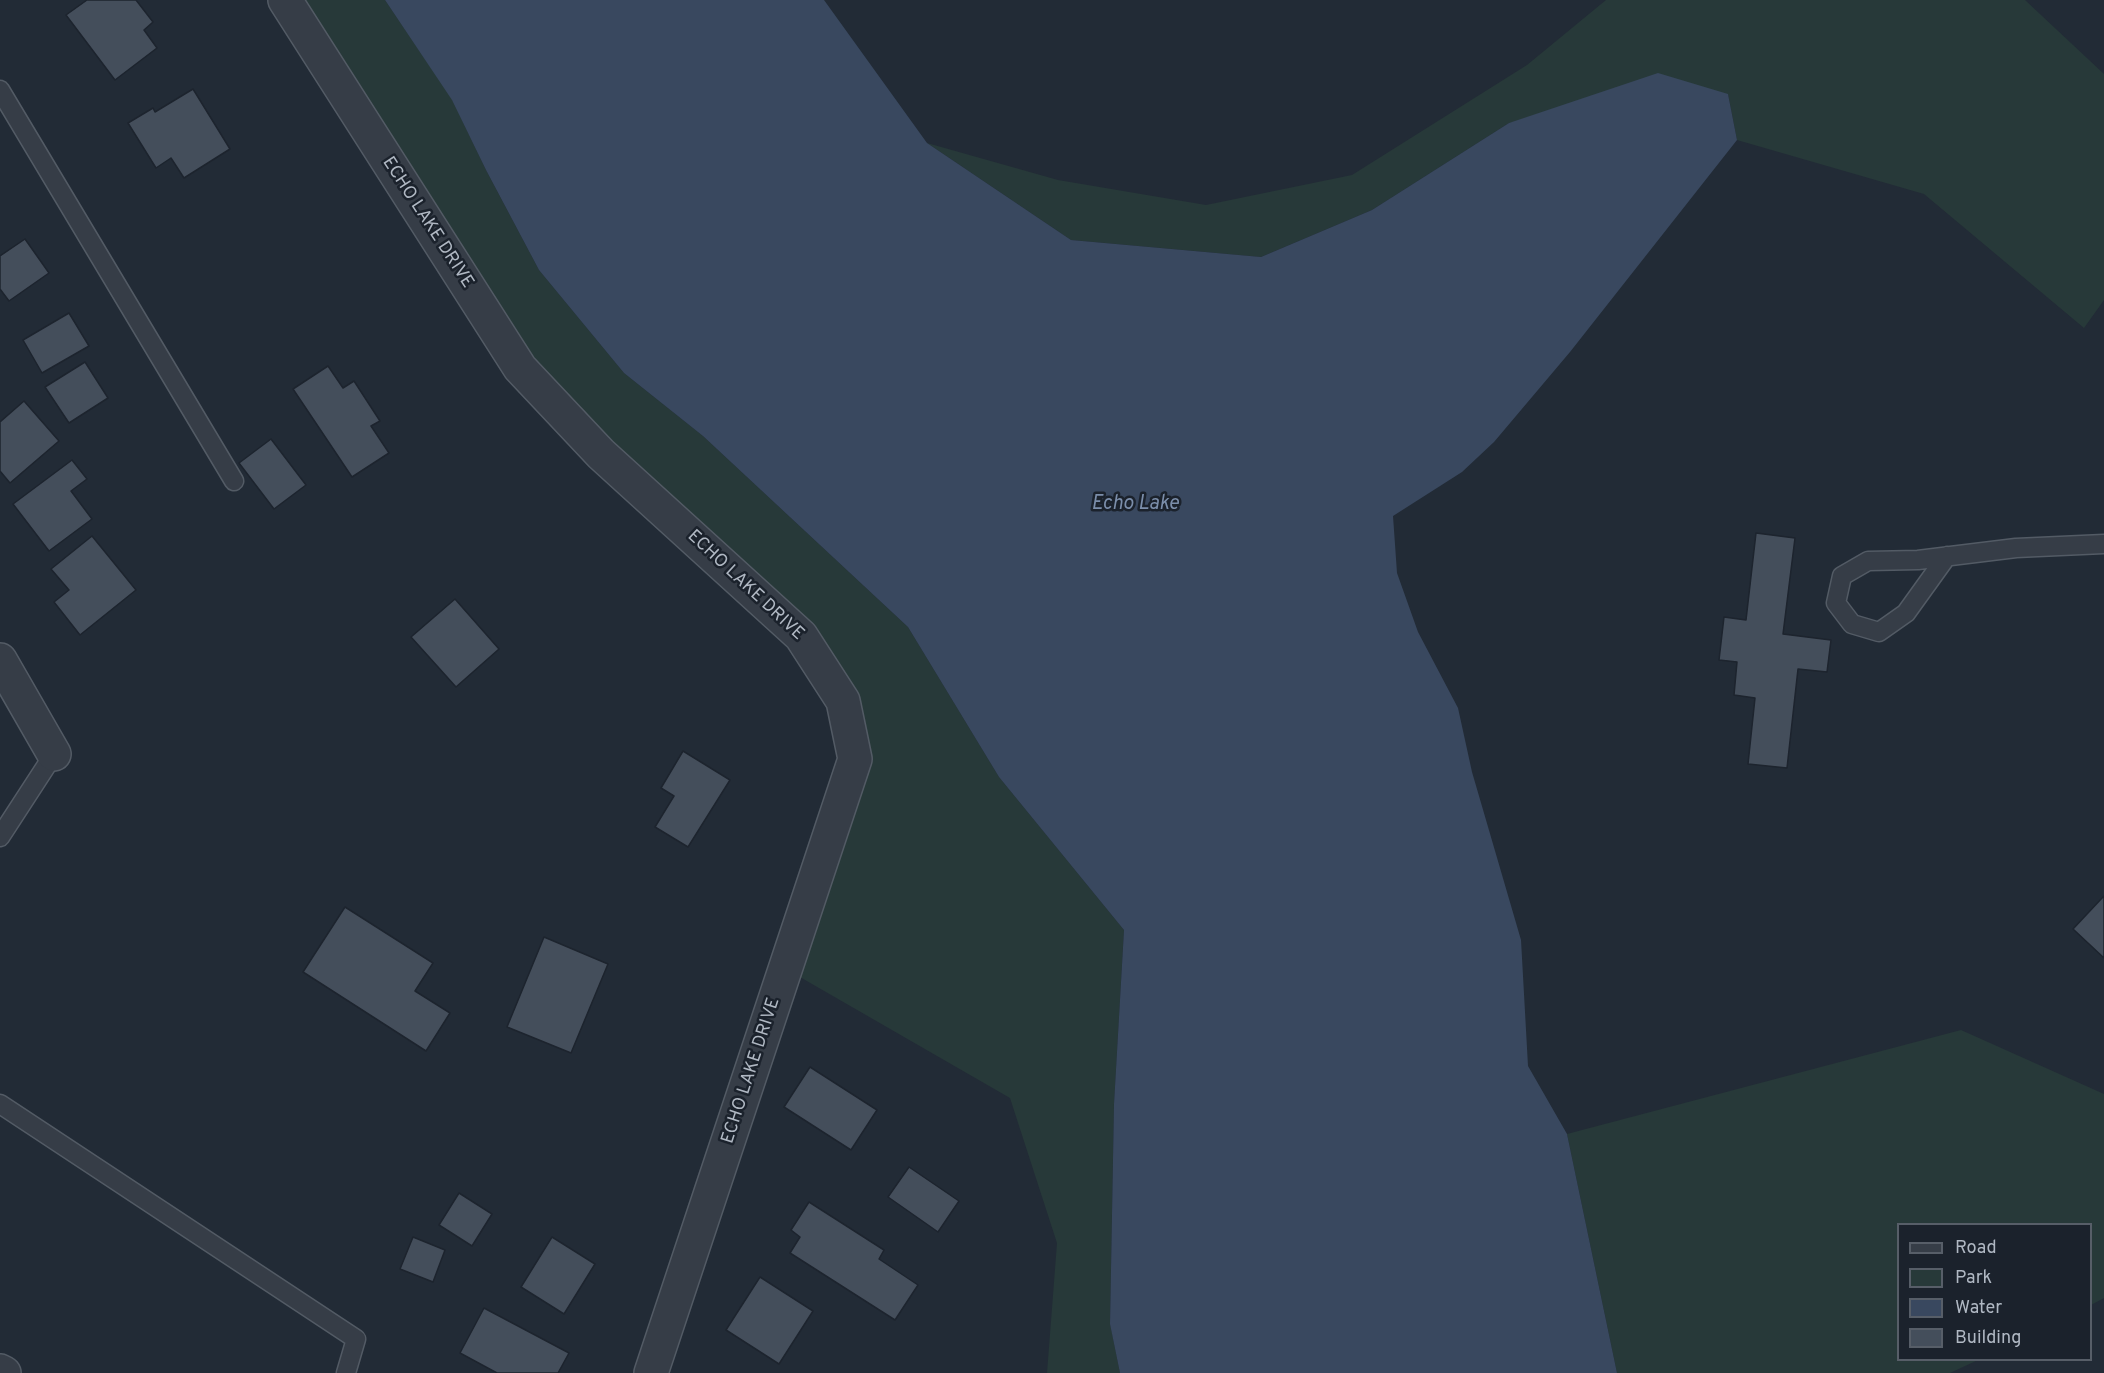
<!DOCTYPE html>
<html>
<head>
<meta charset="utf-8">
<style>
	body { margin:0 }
	#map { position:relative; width:2104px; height:1373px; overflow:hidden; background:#222b36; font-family:Overpass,sans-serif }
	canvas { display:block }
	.legend { position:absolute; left:1897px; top:1223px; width:195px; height:138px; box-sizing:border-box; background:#1b222c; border:2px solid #575e68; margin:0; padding:8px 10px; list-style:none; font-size:18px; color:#b0b8c3 }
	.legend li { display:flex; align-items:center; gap:12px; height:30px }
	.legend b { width:30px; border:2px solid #575e68 }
</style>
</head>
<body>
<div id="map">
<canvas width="2104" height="1373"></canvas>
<ul class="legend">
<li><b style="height:8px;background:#363d47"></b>Road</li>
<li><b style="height:16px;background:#273939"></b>Park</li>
<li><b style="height:16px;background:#39485f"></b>Water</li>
<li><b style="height:16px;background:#444e5b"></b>Building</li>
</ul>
</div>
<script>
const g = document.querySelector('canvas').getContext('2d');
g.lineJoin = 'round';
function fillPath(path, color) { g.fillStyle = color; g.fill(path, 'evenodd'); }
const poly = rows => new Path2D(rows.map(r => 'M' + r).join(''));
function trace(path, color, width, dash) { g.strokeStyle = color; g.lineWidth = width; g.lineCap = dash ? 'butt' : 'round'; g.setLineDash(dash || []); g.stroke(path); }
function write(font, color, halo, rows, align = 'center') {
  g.font = font + ' Overpass,sans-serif'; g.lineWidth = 5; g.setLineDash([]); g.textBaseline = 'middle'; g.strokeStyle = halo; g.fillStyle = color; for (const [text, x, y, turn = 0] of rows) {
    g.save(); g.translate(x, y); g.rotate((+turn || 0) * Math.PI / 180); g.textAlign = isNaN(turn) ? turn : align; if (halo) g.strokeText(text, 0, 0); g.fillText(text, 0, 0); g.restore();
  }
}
const green = poly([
	[285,0,385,0,452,99,486,170,539,270,624,373,703,436,908,627,999,777,1124,930,1114,1104,1110,1323,1120,1373,1047,1373,1057,1243,1010,1098,786,969,855,759,843,701,520,368],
	[1606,0,2025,0,2104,74,2104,300,2084,328,1924,194,1737,140,1728,94,1509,123,1372,210,1261,257,1071,240,927,143,1058,180,1206,205,1352,175,1527,65],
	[1961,1030,2104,1094,2104,1298,2091,1305,2090,1224,1898,1224,1898,1360,1978,1360,1950,1373,1617,1373,1567,1134]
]);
const water = poly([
	[385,0,824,0,927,143,1071,240,1261,257,1372,210,1509,123,1658,73,1728,94,1737,140,1570,352,1494,442,1462,472,1393,516,1397,573,1418,632,1458,708,1472,772,1521,940,1528,1066,1567,1134,1617,1373,1120,1373,1110,1324,1114,1104,1124,930,999,777,908,627,703,436,624,373,539,270,486,170,452,100]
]);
const building = poly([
	[87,0,136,0,153,22,144,30,157,48,115,80,66,15,87,0],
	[193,89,230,149,184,178,171,158,156,168,128,123,153,108,155,112,193,89],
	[25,239,49,273,9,301,0,289,0,256,25,239],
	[69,313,89,346,42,373,23,340,69,313],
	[85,362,108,398,69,423,45,387,85,362],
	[328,366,343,388,354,381,380,421,371,426,389,453,352,477,293,389,328,366],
	[24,401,59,441,10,483,0,471,0,422,24,401],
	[271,439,306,485,274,509,239,463,271,439],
	[72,460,87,479,71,491,92,519,49,551,13,504,72,460],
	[1756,533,1795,538,1783,634,1831,640,1827,672,1798,669,1787,768,1748,764,1755,698,1734,695,1737,662,1719,660,1724,617,1746,620,1756,533],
	[92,536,136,590,80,635,54,602,69,590,51,569,92,536],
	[455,599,499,649,456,687,411,637,455,599],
	[683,751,730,780,688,847,655,827,674,796,661,788,683,751],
	[2104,896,2104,958,2073,929,2104,896],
	[345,907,433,963,415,991,450,1013,426,1051,303,972,345,907],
	[544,937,608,964,571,1053,507,1027,544,937],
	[810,1067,877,1110,851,1150,784,1107,810,1067],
	[909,1167,959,1201,938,1232,888,1197,909,1167],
	[459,1193,492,1214,472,1246,439,1225,459,1193],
	[809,1202,884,1250,879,1259,918,1285,895,1320,790,1253,800,1237,791,1230,809,1202],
	[413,1237,445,1250,433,1282,400,1269,413,1237],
	[552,1237,595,1264,564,1314,521,1287,552,1237],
	[760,1277,813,1311,779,1364,726,1330,760,1277],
	[484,1308,569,1353,558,1373,497,1373,460,1353,484,1308]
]);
const service = poly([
	[0,90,234,481],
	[1947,556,1906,613,1879,632,1852,624,1836,603,1842,576,1868,561,1918,560,2016,548,2104,544],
	[0,837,54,754],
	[0,1104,356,1339,346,1373]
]);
const minor = poly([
	[0,660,54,754],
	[0,1371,4,1373]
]);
const tertiary = poly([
	[285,0,520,368,601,454,801,636,843,701,855,759,651,1373]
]);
const streetNames = [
	["ECHO LAKE DRIVE",427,223,57],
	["ECHO LAKE DRIVE",745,586,43],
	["ECHO LAKE DRIVE",752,1071,-72]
];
const waterNames = [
	["Echo Lake",1135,505]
];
fillPath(green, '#273939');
fillPath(water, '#39485f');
fillPath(building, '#444e5b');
trace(building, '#1d242e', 1.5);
trace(service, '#535b65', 21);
trace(minor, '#535b65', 36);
trace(tertiary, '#535b65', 36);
trace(service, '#363d47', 18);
trace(minor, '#363d47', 33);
trace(tertiary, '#363d47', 33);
write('18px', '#b0b8c3', '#1b222c', streetNames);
write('italic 20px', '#7b8eaa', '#1b222c', waterNames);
</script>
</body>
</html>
